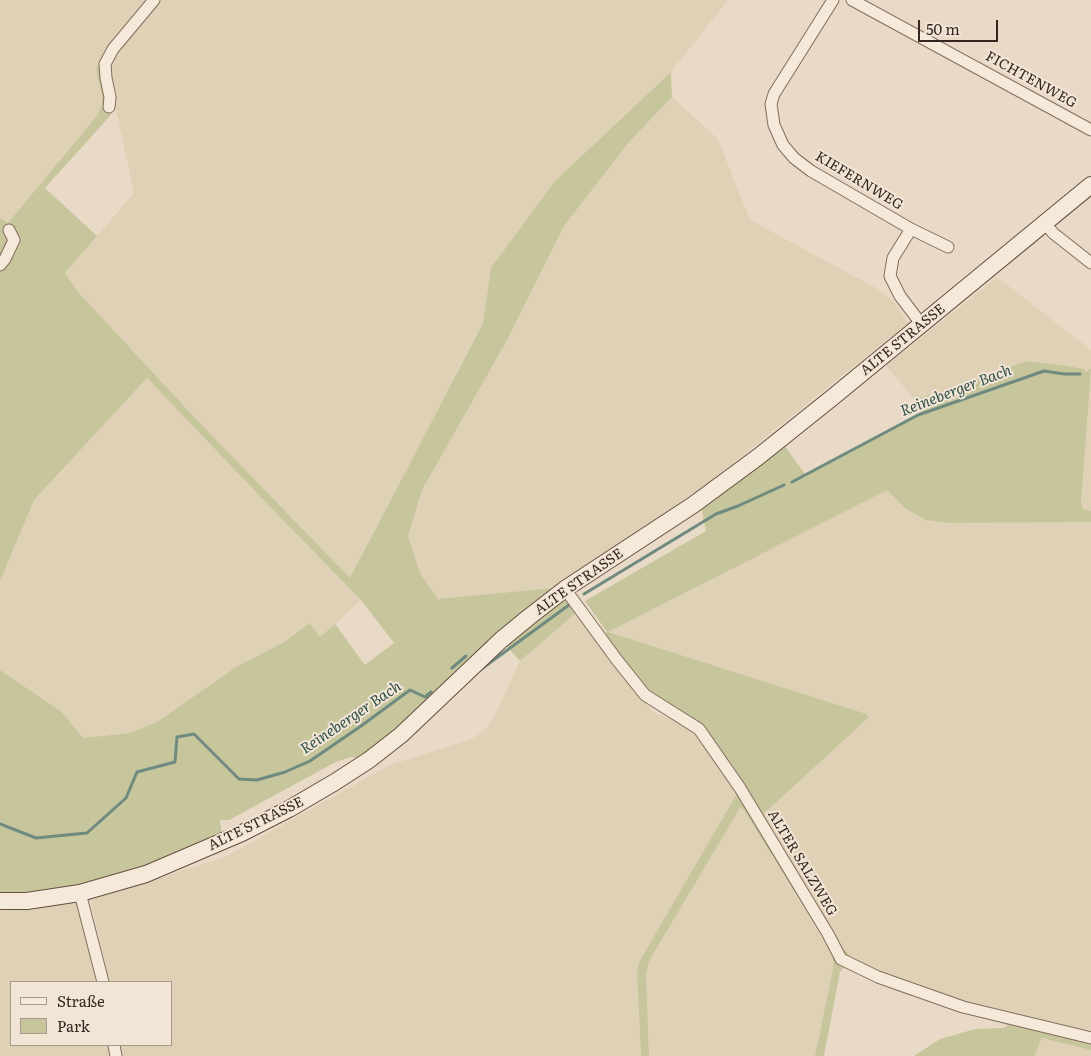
<!DOCTYPE html>
<html>
<head>
<meta charset="utf-8">
<style>
	body { margin:0 }
	#map { position:relative; width:1091px; height:1056px; overflow:hidden; background:#e9dac7; font-family:Literata,serif }
	canvas { display:block }
	.legend { position:absolute; left:10px; top:981px; width:162px; height:65px; box-sizing:border-box; background:#f2e5d6; border:1px solid #a6998d; margin:0; padding:6px 9px; list-style:none; font-size:15px; color:#352720 }
	.legend li { display:flex; align-items:center; gap:10px; height:25px }
	.legend b { width:25px; border:1px solid #a6998d }
	.scale { position:absolute; left:918px; top:20px; width:80px; height:22px; box-sizing:border-box; border:2px solid #352720; border-top:0; padding-left:6px; font-size:15px; line-height:18px; white-space:nowrap; color:#352720; -webkit-text-stroke:4px #f2e5d6; paint-order:stroke }
</style>
</head>
<body>
<div id="map">
<canvas width="1091" height="1056"></canvas>
<ul class="legend">
<li><b style="height:6px;background:#f5e9d9"></b>Straße</li>
<li><b style="height:14px;background:#c6c59c"></b>Park</li>
</ul>
<div class="scale">50 m</div>
</div>
<script>
const g = document.querySelector('canvas').getContext('2d');
g.lineJoin = 'round';
function fillPath(path, color) { g.fillStyle = color; g.fill(path, 'evenodd'); }
const poly = rows => new Path2D(rows.map(r => 'M' + r).join(''));
function trace(path, color, width, dash) { g.strokeStyle = color; g.lineWidth = width; g.lineCap = dash ? 'butt' : 'round'; g.setLineDash(dash || []); g.stroke(path); }
function write(font, color, halo, rows, align = 'center') {
  g.font = font + ' Literata,serif'; g.lineWidth = 4; g.setLineDash([]); g.textBaseline = 'middle'; g.strokeStyle = halo; g.fillStyle = color; for (const [text, x, y, turn = 0] of rows) {
    g.save(); g.translate(x, y); g.rotate((+turn || 0) * Math.PI / 180); g.textAlign = isNaN(turn) ? turn : align; if (halo) g.strokeText(text, 0, 0); g.fillText(text, 0, 0); g.restore();
  }
}
const farmland = poly([
	[0,0,150,0,96,69,102,97,102,106,96,117,8,223,0,218],
	[159,0,728,0,671,72,555,181,491,268,483,322,350,578,197,420,79,293,65,273,134,193,113,96,109,65,115,52],
	[672,97,718,139,750,220,878,289,894,302,908,323,718,475,672,508,553,588,438,599,420,573,408,536,422,490,506,342,564,226,629,142],
	[997,277,1091,350,1091,368,1088,372,1083,369,1068,366,1027,361,915,400,886,366],
	[147,378,275,512,361,600,320,638,308,623,286,641,236,667,157,722,130,733,83,738,62,712,0,670,0,581,34,500],
	[1091,378,1091,511,1083,508,1081,503,1089,380],
	[887,490,906,509,926,520,950,523,1091,522,1091,1034,986,1009,881,975,854,960,843,948,760,816,868,716,607,632],
	[577,612,653,712,692,727,739,792,639,962,637,972,641,1056,121,1056,121,1045,171,1045,171,982,110,982,90,900,225,857,390,765,472,739,484,730,492,721,520,661],
	[740,808,743,809,831,953,834,964,815,1056,649,1056,646,974,647,966,652,956],
	[77,903,96,982,11,982,11,1045,108,1045,109,1056,0,1056,0,911],
	[1042,1038,1091,1050,1091,1056,1034,1056]
]);
const green = poly([
	[115,52,109,65,113,96,115,104,110,116,45,188,97,236,65,273,79,293,197,420,350,578,483,323,491,268,555,181,671,72,672,97,629,142,564,226,506,342,422,490,408,536,420,573,438,599,553,588,452,693,360,758,350,757,334,763,229,820,220,820,222,835,124,875,80,887,0,897,0,670,62,712,83,738,130,733,157,722,236,667,286,641,309,623,320,637,335,624,365,665,394,643,361,600,275,512,147,378,34,500,0,581,0,218,8,223,96,117,102,106,102,97,96,69,102,59],
	[1027,361,1068,366,1083,369,1087,372,1091,368,1081,503,1083,509,1091,511,1091,522,950,523,926,520,906,509,887,490,608,632,866,714,869,717,760,817,843,948,854,960,864,967,986,1009,1091,1034,1091,1050,1042,1038,1034,1056,914,1056,940,1039,975,1029,1004,1028,1008,1025,982,1018,894,990,862,973,844,967,840,972,824,1056,815,1056,834,964,831,953,821,935,743,809,740,808,652,956,648,965,646,974,649,1056,641,1056,637,972,639,962,741,787,695,721,645,687,604,635,607,632,585,601,706,531,701,507,784,445,805,474,922,414,915,400],
	[566,597,577,612,520,661,505,644]
]);
const stream = poly([
	[792,482,918,415,1044,371,1064,374,1080,374],
	[584,594,716,514,738,506,784,485],
	[452,668,466,656],
	[480,670,569,605],
	[0,824,36,838,87,833,126,798,137,772,175,762,177,737,194,734,239,779,257,780,285,772,310,761,361,726,410,690,425,697,431,692]
]);
const minor = poly([
	[833,0,774,94,771,104,774,125,783,145,794,158,811,171,911,229,948,247],
	[852,0,1091,130],
	[109,107,110,97,106,78,105,64,113,49,154,0],
	[1045,223,1053,233,1091,263],
	[911,229,893,258,890,276,900,296,922,325],
	[0,265,5,259,14,240,9,230],
	[565,589,617,660,645,695,699,729,740,788,828,934,841,959,878,977,963,1007,1091,1038],
	[80,893,103,982],
	[114,1045,116,1056]
]);
const secondary = poly([
	[0,901,27,901,80,893,146,874,242,833,289,809,335,782,369,760,401,735,501,640,529,617,565,589,693,505,758,457,833,397,1091,185]
]);
const streetNames = [
	["FICHTENWEG",1031,80,29],
	["KIEFERNWEG",859,181,31],
	["ALTE STRASSE",903,340,-39],
	["ALTE STRASSE",579,582,-35],
	["ALTE STRASSE",256,824,-26],
	["ALTER SALZWEG",802,863,59]
];
const waterNames = [
	["Reineberger Bach",956,391,-21],
	["Reineberger Bach",351,718,-34]
];
fillPath(farmland, '#ded1b5');
fillPath(green, '#c6c59c');
trace(stream, '#6f8b80', 3);
trace(minor, '#836c5e', 13);
trace(secondary, '#654e41', 18);
trace(minor, '#f5e9d9', 11);
trace(secondary, '#f5e9d9', 16);
write('14px', '#352720', '#f2e5d6', streetNames);
write('italic 15px', '#31534c', '#f2e5d6', waterNames);
</script>
</body>
</html>
